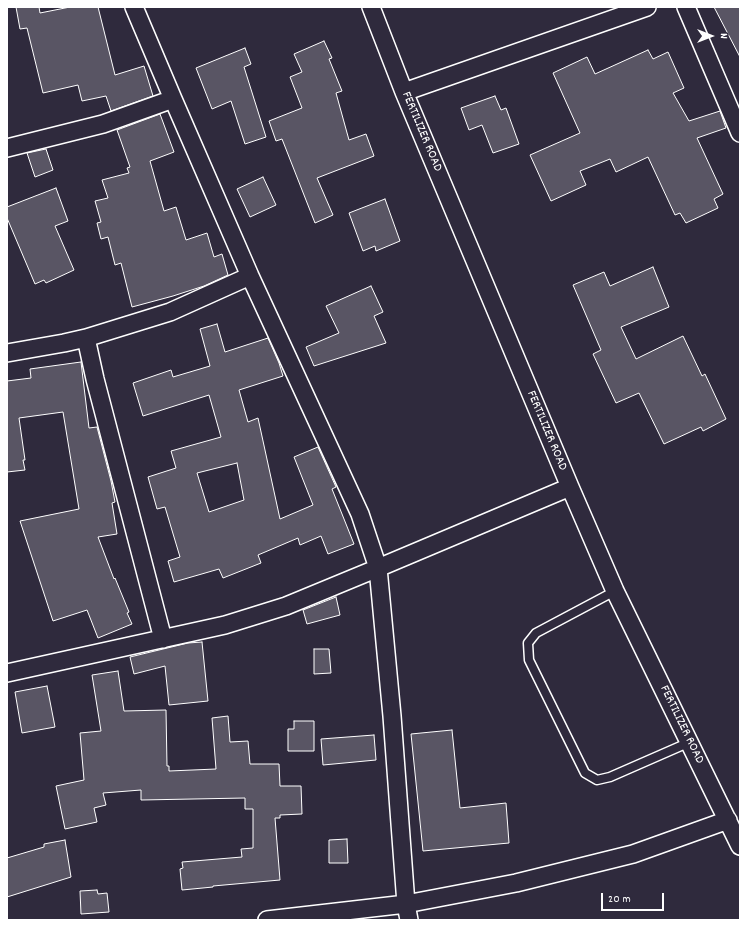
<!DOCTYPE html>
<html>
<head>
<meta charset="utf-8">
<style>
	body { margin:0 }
	#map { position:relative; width:747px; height:927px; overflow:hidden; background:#2f2a3d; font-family:Dekko,sans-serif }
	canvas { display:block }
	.frame { position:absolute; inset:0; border:8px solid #fff; pointer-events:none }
	.north { position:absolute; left:691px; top:16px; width:40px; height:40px; -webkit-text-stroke:3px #2f2a3d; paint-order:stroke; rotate:90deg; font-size:11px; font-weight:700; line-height:16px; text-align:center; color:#fff }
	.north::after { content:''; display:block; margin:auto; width:14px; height:18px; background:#fff; clip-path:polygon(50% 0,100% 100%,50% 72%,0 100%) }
	.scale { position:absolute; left:601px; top:893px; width:63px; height:18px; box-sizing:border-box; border:2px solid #fff; border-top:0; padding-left:5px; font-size:12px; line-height:14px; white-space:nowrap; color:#fff; -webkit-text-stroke:3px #2f2a3d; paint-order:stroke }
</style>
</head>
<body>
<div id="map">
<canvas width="747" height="927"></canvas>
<div class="frame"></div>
<div class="north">N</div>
<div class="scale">20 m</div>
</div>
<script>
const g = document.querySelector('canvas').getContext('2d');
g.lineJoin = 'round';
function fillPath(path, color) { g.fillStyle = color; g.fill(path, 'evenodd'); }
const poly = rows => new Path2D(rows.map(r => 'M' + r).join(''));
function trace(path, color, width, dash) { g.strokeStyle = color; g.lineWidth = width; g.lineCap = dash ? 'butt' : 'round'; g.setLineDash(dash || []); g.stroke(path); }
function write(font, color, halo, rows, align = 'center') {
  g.font = font + ' Dekko,sans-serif'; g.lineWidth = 3; g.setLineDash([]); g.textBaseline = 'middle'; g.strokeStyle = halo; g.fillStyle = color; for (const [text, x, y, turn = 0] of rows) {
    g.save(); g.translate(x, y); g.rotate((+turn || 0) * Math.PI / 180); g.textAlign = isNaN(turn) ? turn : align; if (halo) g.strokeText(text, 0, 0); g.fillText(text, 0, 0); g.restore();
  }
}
const building = poly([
	[16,7,39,7,40,13,70,7,98,7,115,75,144,66,153,96,111,111,106,96,82,101,78,85,43,93,27,28,20,29,16,7],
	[714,7,740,7,740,57,714,7],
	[324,41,332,58,329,59,342,91,336,93,349,140,366,134,374,156,317,178,333,215,315,223,282,139,276,141,269,121,302,108,290,77,302,72,294,54,324,41],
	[245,48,251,64,244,67,266,137,245,144,231,101,212,109,196,68,245,48],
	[648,50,653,59,668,52,684,88,673,93,689,121,720,111,726,128,697,138,723,194,714,199,718,208,686,223,680,213,675,215,648,157,616,172,610,159,580,171,586,185,551,201,530,155,580,133,553,73,587,57,595,74,648,50],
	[495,96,501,110,506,108,519,144,493,153,482,125,469,130,461,108,495,96],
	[160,114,174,152,150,161,164,211,176,207,186,240,207,233,214,257,222,254,228,275,204,286,173,296,132,307,121,263,115,265,108,237,101,239,97,223,101,222,95,201,108,198,102,180,129,173,127,168,130,167,117,130,160,114],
	[46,149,53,170,35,177,27,153,46,149],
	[263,177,276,205,250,217,237,189,263,177],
	[56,188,68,221,55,226,74,270,46,283,44,280,35,284,7,218,7,207,56,188],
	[385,199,400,241,376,251,375,246,363,251,349,213,385,199],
	[653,267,669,307,621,327,636,359,683,336,702,376,705,374,726,419,703,431,701,427,664,444,639,393,616,403,593,354,601,350,573,285,604,272,610,286,653,267],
	[371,286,383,312,374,316,386,343,314,366,306,347,339,333,326,306,371,286],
	[217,324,225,352,268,338,279,363,283,376,239,390,248,422,258,418,280,519,313,505,294,457,318,447,336,487,332,489,354,544,328,554,321,536,300,545,298,538,258,555,261,563,223,578,219,569,174,582,168,561,180,557,165,507,157,509,148,477,176,468,171,451,221,437,209,395,143,416,133,383,171,370,173,377,210,366,200,329,217,324],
	[237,463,244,500,209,512,197,473,237,463],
	[81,362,89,428,97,427,111,481,115,502,112,503,117,534,98,537,114,579,115,578,129,612,127,613,132,624,98,638,87,610,53,621,20,521,79,509,63,412,19,418,25,460,23,460,25,470,7,472,7,381,31,378,30,369,81,362],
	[336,597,340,615,307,624,303,610,336,597],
	[202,642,208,701,169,705,165,666,134,674,130,657,188,643,202,642],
	[314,649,329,649,331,673,314,674,314,649],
	[118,671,124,711,166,710,167,766,169,766,169,771,216,769,212,718,228,716,230,742,248,741,250,764,279,764,280,786,301,786,302,814,280,815,280,818,275,818,280,880,213,886,213,887,182,890,180,869,183,868,182,862,242,857,241,849,253,848,253,809,245,809,245,798,141,800,141,790,103,793,106,805,94,808,97,822,65,829,56,786,84,780,80,733,101,731,92,675,118,671],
	[47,686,55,727,22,733,15,692,47,686],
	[294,721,314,721,314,751,288,751,288,729,294,729,294,721],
	[452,730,460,808,506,803,509,843,423,851,411,734,452,730],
	[374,735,376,760,323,765,321,739,374,735],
	[347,839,348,863,329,863,329,840,347,839],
	[65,840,71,877,7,897,7,858,44,847,44,844,65,840],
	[97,890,98,894,107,893,109,912,81,914,80,891,97,890]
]);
const lane = poly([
	[615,591,536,633,528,643,529,660,585,773,597,780,610,777,690,742]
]);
const street = poly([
	[134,7,173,99,250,276,360,514,378,568,392,716,406,904,409,920],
	[371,7,404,92,570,487,615,591,740,846],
	[686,7,740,133],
	[404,92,647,7],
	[7,148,103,124,173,99],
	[86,338,170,312,250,276],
	[7,353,64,343,86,338,95,379,163,639],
	[7,673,225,625,286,606,378,568,570,487],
	[267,920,406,904,516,883,633,854,728,820]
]);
const streetNames = [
	["FERTILIZER ROAD",421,132,67],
	["FERTILIZER ROAD",546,431,67],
	["FERTILIZER ROAD",681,725,64]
];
fillPath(building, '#595564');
trace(building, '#fff', 1);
trace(lane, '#fff', 11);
trace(street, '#fff', 20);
trace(lane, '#2f2a3d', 8);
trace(street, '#2f2a3d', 17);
write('13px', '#fff', '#2f2a3d', streetNames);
</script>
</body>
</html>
